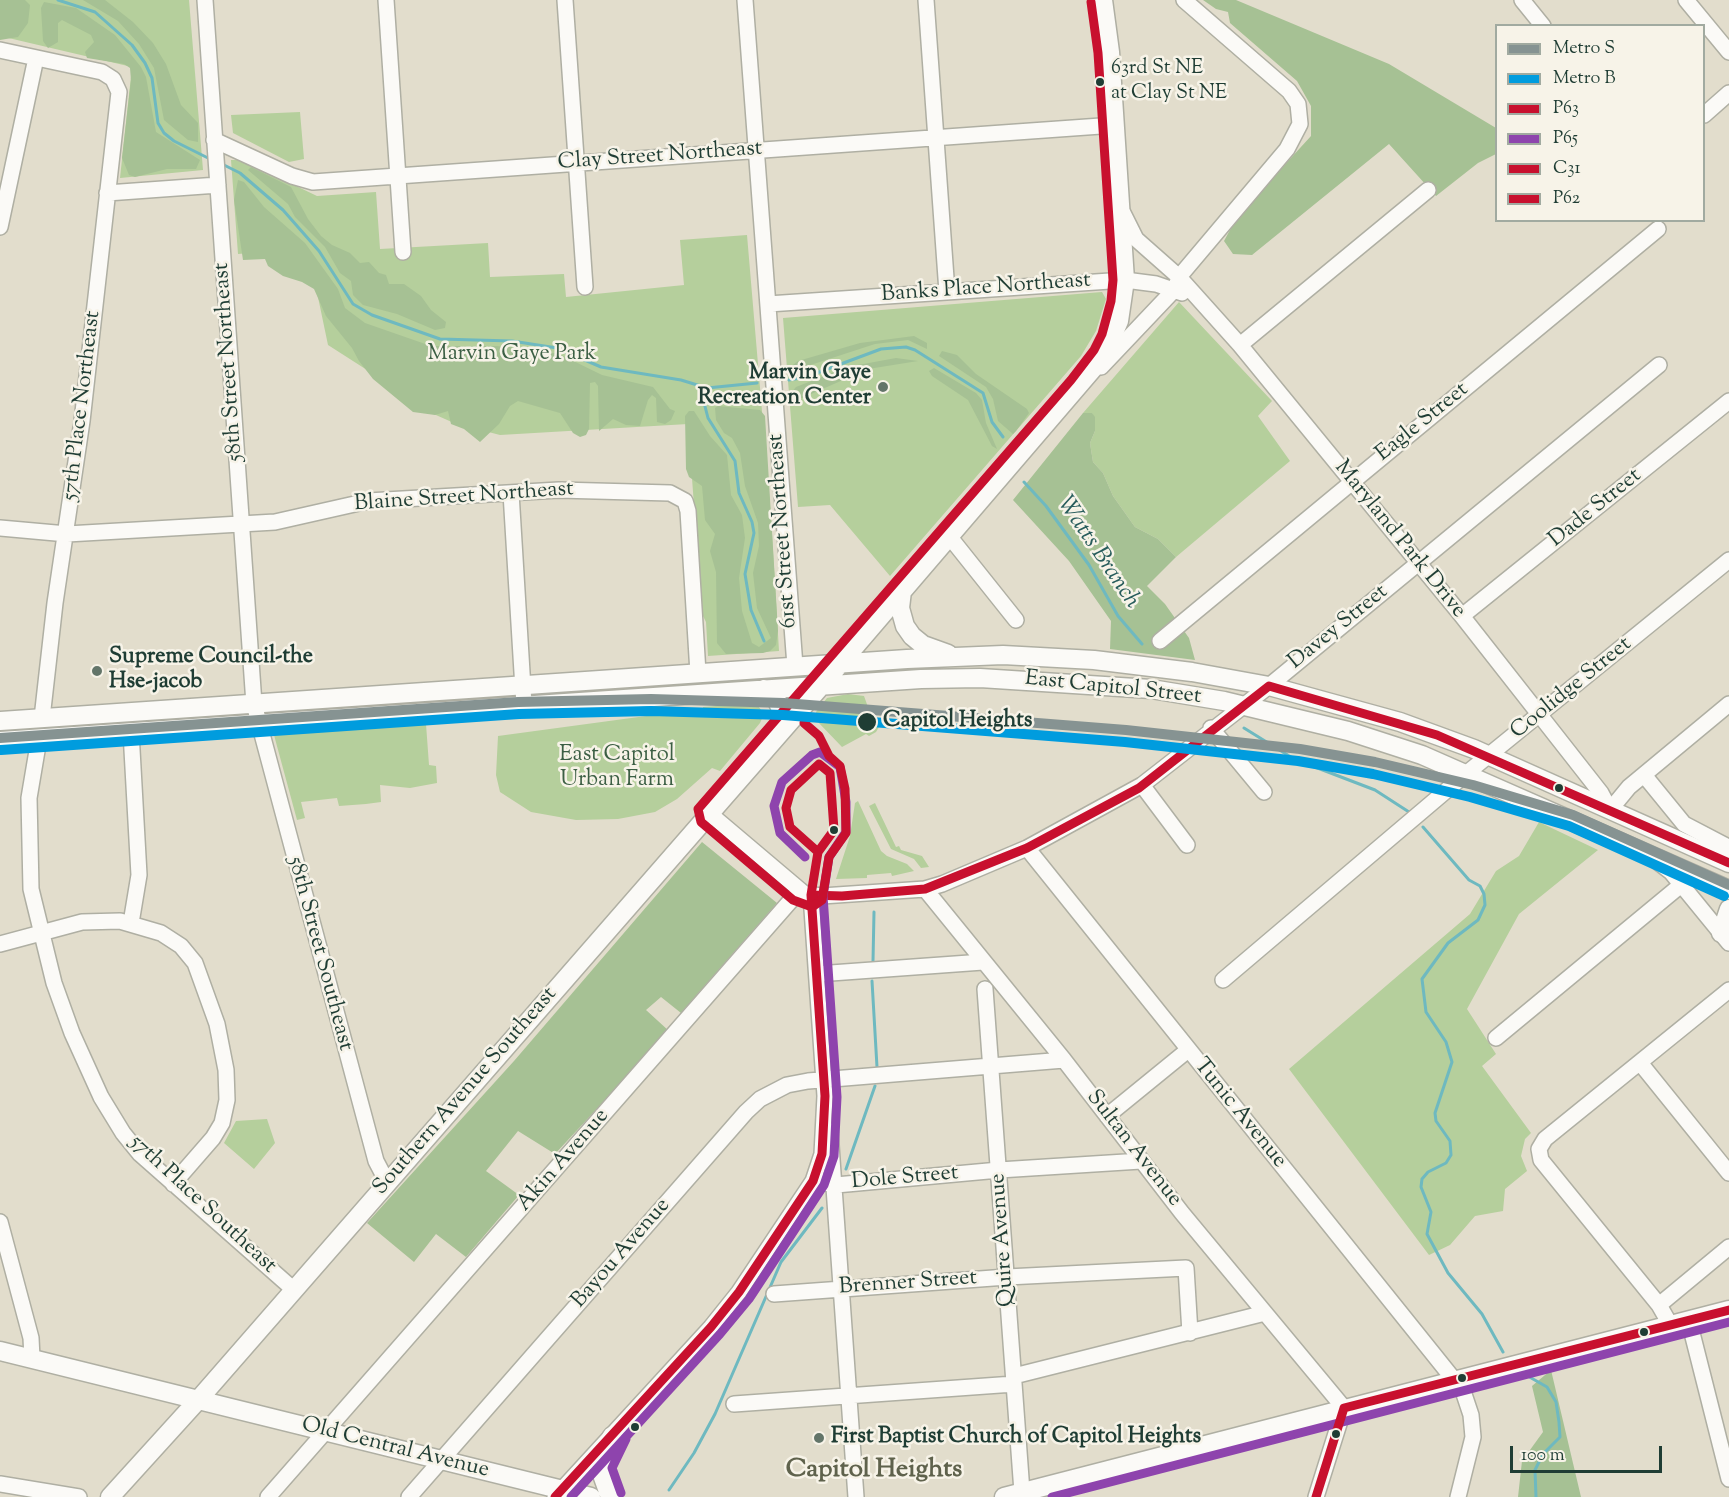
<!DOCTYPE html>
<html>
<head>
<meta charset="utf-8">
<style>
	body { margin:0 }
	#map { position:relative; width:1729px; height:1497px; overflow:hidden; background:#e2ddcc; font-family:"Sorts Mill Goudy",serif }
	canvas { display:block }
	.legend { position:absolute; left:1495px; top:24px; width:210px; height:198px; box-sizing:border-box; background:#f7f3e8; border:2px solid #a1aaa0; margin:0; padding:8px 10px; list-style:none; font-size:18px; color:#1f3d34 }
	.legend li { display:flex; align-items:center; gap:12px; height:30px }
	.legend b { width:30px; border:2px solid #a1aaa0 }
	.scale { position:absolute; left:1510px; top:1446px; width:152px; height:27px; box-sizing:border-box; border:3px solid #1f3d34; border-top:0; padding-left:8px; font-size:18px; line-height:21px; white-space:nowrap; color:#1f3d34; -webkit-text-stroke:4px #f7f3e8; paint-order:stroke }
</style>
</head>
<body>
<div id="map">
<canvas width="1729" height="1497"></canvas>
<ul class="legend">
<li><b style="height:8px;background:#869392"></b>Metro S</li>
<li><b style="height:8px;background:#009cde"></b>Metro B</li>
<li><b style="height:8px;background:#c8102e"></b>P63</li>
<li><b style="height:8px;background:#8e44ad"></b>P65</li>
<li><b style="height:8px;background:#c8102e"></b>C31</li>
<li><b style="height:8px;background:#c8102e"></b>P62</li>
</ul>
<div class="scale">100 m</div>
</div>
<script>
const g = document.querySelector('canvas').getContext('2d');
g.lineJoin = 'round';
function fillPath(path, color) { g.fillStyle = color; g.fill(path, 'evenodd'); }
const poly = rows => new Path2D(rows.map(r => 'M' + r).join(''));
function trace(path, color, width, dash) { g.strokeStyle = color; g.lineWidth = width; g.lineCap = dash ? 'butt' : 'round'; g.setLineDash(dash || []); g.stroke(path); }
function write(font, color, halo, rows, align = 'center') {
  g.font = font + ' "Sorts Mill Goudy",serif'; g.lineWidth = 5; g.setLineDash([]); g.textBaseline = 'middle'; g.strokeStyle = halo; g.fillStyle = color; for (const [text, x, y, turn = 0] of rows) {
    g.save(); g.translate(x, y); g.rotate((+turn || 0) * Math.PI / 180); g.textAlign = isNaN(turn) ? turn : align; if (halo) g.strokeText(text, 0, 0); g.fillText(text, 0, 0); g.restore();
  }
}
const green = poly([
	[0,0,189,0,203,170,120,178,132,67,0,36],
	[300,112,304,159,289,162,233,133,231,115],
	[231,160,242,160,317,196,376,192,380,249,488,243,490,277,564,274,566,297,684,285,680,240,747,235,771,517,779,651,708,656,706,622,702,614,688,424,500,435,454,423,402,400,367,370,328,345,314,278,276,251,238,254],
	[1102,292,1106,299,1096,331,1081,356,890,576,830,505,798,507,783,318],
	[1179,302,1272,401,1258,416,1290,461,1176,557,1158,539,1135,527,1113,496,1103,473,1093,462,1090,443,1095,431,1092,413,1083,413],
	[848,694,864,696,873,721,876,721,879,727,876,732,869,736,866,734,842,747,817,721,816,712,827,698],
	[756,703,764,714,760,723,720,771,712,768,677,799,655,812,618,819,576,820,531,812,500,792,496,775,498,736,646,716,703,713,703,707],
	[426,724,429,765,436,766,437,783,410,788,380,785,381,802,366,804,339,806,337,798,301,802,305,818,297,820,274,735],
	[858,801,881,851,887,856,907,864,914,871,892,876,891,873,867,875,867,878,836,879,850,836,855,803],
	[875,803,896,847,899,846,901,850,922,856,929,867,921,868,914,859,891,849,869,806],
	[1539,822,1598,850,1519,914,1467,1009,1496,1054,1482,1066,1531,1133,1525,1139,1521,1156,1527,1171,1505,1189,1503,1211,1475,1216,1450,1245,1429,1255,1289,1069,1470,914,1496,871,1519,856],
	[267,1119,275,1143,254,1169,224,1143,236,1121]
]);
const forest = poly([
	[0,0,25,0,30,5,28,23,18,37,0,40],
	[83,0,105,0,133,22,153,43,166,64,181,105,198,123,198,142,188,140,164,120,154,68,139,44,118,21],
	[1203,0,1236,0,1389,64,1496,128,1496,154,1478,163,1436,196,1389,144,1252,255,1233,254,1224,241,1237,217,1311,136,1311,106,1297,81,1230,23,1228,12,1216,9],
	[44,2,76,8,115,35,141,67,146,77,156,132,200,160,196,169,167,169,135,177,129,175,122,158,131,80,130,68,124,64,87,58,85,52,94,42,91,35,62,20,58,23,58,42,48,48,43,41,41,8],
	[251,167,291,187,308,219,321,236,332,245,350,253,360,263,369,262,379,273,386,275,389,284,404,284,421,296,431,310,446,322,445,328,435,330,397,314,363,305,353,295,351,281,340,273,325,247,295,217,288,204,248,170],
	[238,180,244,182,264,207,305,243,338,289,345,308,365,323,431,346,494,346,514,347,526,354,557,353,602,375,653,387,670,409,675,411,671,420,665,424,657,422,656,398,652,395,648,400,640,426,626,425,613,419,599,431,598,386,595,382,590,383,589,429,586,435,580,437,573,433,560,413,518,401,510,406,499,424,480,442,464,429,451,424,448,411,435,415,413,412,373,379,359,361,352,348,326,316,314,289,302,282,283,276,268,266,265,259,243,260,234,200],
	[914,336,927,343,927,349,908,340,875,344,792,371,793,365,798,361,860,343],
	[942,351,957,355,976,374,1027,409,1029,413,1016,431,1013,434,998,421,993,399,986,387,939,356],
	[896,358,918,361,868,369,802,398,795,397,792,392,796,387,847,367],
	[934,368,976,393,982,400,986,423,997,449,992,446,968,400,932,376,929,371],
	[718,406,760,410,765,416,778,631,776,645,770,651,763,653,726,654,717,643,716,572,710,551,715,534,705,520,702,486,689,477,686,469,685,416,689,411,694,411,710,436,727,455,731,495,742,515,745,538,739,578,742,611,752,643,759,647,771,638,757,608,753,573,759,546,758,523,745,486,740,453,732,438,724,433,716,420,715,408],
	[1083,413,1092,413,1095,417,1095,431,1090,443,1093,462,1103,473,1113,496,1135,527,1158,539,1176,557,1147,586,1165,604,1189,638,1195,660,1110,649,1111,621,1069,561,1013,500],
	[702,842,777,903,681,1013,661,997,646,1010,669,1031,555,1154,518,1131,486,1171,519,1195,466,1257,436,1234,414,1262,367,1223,514,1061],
	[1551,1370,1581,1497,1518,1497,1522,1461,1543,1432,1532,1386]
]);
const stream = poly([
	[58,0,95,12,132,45,145,63,152,78,158,123,164,133,174,141,210,159],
	[222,164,240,173,283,210,319,251,353,304,372,315,440,339,512,341,557,348,601,367,681,380,707,388,757,383],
	[789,380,806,377,881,349,906,347,915,350,983,393,992,422,1003,437],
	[700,387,708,418,735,461,739,493,752,522,754,533,745,574,751,610,764,641],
	[1024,482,1046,506,1089,565,1118,616,1142,644],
	[1244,728,1294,759,1375,790,1409,812],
	[1423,827,1469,880,1480,886,1484,894,1485,905,1478,920,1448,943,1422,979,1426,1012,1446,1042,1452,1062,1435,1113,1436,1121,1450,1141,1451,1155,1446,1163,1428,1172,1422,1179,1421,1187,1431,1212,1427,1234,1448,1273,1482,1314,1503,1352],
	[873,961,874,912],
	[872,981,877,1067],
	[846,1169,875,1086],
	[1526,1375,1547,1387,1556,1402,1559,1422,1560,1437,1543,1454,1535,1470,1536,1497],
	[669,1490,694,1453,715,1414,781,1262,822,1208]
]);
const minor = poly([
	[205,0,254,704,376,1161,387,1182],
	[386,0,403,252],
	[565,0,585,287],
	[745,0,795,666],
	[926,0,947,292],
	[1522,0,1543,26],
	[1686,0,1729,52],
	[0,50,102,72,113,79,119,92,82,421,55,603,42,718],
	[1704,115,1729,93],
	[214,140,292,176,313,182,1115,125],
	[107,193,218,185],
	[1123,213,1136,239,1179,277,1240,345,1462,616,1601,793,1610,810,1629,787,1729,704],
	[0,227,36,58],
	[768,304,1125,280,1156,284,1182,293],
	[1240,345,1428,190],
	[1101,367,1175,289,1179,277,1287,149,1300,124,1298,104,1289,91,1184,0],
	[511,493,524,705],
	[0,528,67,534,275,522,368,501,559,490,670,493,685,501,688,511,698,673],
	[949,536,1016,620],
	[1462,616,1729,401],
	[1160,641,1658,229],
	[1211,728,1264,792],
	[131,732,139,875,131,923],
	[39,739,29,798,31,889,54,983,72,1033,101,1097,123,1133,140,1154,293,1289],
	[1644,775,1684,824,1728,847],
	[1142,785,1187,845],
	[709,813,800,890,805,894,822,896,925,889,942,884,1027,848,1142,785,1269,686,1659,365],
	[1027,848,1463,1391,1471,1415,1473,1437,1458,1497],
	[1658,862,1671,872,1729,943],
	[925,889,1064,1060,1182,1213,1344,1408,1316,1497],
	[0,944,82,922,120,921,161,933,181,946,195,963,217,1024,226,1070,227,1100,222,1123,213,1138,173,1184],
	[817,974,983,962],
	[1223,980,1467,773,1729,560],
	[985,989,1022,1492],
	[1496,1038,1681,885],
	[1641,1064,1729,1173],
	[1107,1116,1188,1050],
	[830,1131,856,1497],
	[813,1181,836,1185,999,1170,1141,1161],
	[0,1222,31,1338,32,1358],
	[774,1294,1007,1277,1186,1268,1190,1333],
	[1659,1305,1729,1247],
	[1689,1321,1729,1479],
	[1671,1326,1659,1305,1541,1160,1539,1149,1545,1139,1729,990],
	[1014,1376,1265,1313],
	[734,1404,1014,1384],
	[0,1484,79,1497],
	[268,1497,800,890],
	[409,1497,746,1112,760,1099,787,1085,808,1081,1064,1060],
	[555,1497,711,1327,739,1292,813,1181,822,1154,825,1096,811,895]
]);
const major = poly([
	[902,591,900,608,905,626,912,636,923,645,948,654],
	[764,689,776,698,787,724],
	[0,721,907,659,1003,655,1094,660,1192,672,1269,686,1400,722,1474,749,1729,863],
	[0,741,921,679,980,678,1151,689,1224,701,1348,731,1422,755,1729,890],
	[1721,933,1729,909],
	[0,1351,591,1497],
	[110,1497,199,1399,821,686,1104,356,1119,321,1125,280,1110,52,1103,0],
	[610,1497,600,1469,602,1458,612,1436],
	[1004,1497,1729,1310]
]);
const bus1 = poly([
	[818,852,790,827,786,808,791,790,819,764],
	[811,895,842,896,925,889,1027,848,1139,788,1269,686,1437,735,1729,863],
	[555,1497,711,1327,739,1292,813,1181,822,1154,825,1096,811,895,818,852,834,830,830,773,819,764]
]);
const bus2 = poly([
	[621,1493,612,1468,626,1439],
	[571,1497,720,1334,749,1299,824,1185,834,1156,837,1097,823,896,829,857,846,832,846,802,840,767,820,752,812,755,782,782,774,806,780,833,805,857],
	[1052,1497,1729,1322]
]);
const bus3 = poly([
	[804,723,819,736,829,756,840,766,845,789,846,833,829,857,822,900,812,907,793,900,701,822,698,809,1071,380,1094,350,1102,334,1111,301,1113,280,1098,53,1091,2]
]);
const bus4 = poly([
	[1344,1408,1729,1310],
	[1316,1497,1344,1408]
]);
const metro1 = poly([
	[0,738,518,702,651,699,784,703,1126,730,1300,749,1375,762,1473,785,1573,815,1729,885]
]);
const metro2 = poly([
	[1,750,519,714,651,711,783,715,1125,742,1298,761,1373,774,1470,797,1569,826,1724,896]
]);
const markers = [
	[1100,82,5,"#1f3d34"],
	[883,387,6,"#637569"],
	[97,671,6,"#637569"],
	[867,722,10,"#1f3d34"],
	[1559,788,5,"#1f3d34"],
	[834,830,5,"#1f3d34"],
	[1644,1332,5,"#1f3d34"],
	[1462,1378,5,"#1f3d34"],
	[635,1427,5,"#1f3d34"],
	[1336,1434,5,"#1f3d34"],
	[819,1438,6,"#637569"]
];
const busNames = [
	["63rd St NE",1111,70],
	["at Clay St NE",1111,95]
];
const streetNames = [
	["Clay Street Northeast",660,157,-4],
	["Banks Place Northeast",986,289,-4],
	["58th Street Northeast",230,362,-94],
	["57th Place Northeast",83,406,-83],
	["Eagle Street",1423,423,-39],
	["Blaine Street Northeast",464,498,-4],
	["Dade Street",1596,509,-39],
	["61st Street Northeast",784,531,-94],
	["Maryland Park Drive",1399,540,51],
	["Davey Street",1339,628,-39],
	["East Capitol Street",1113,689,6],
	["Coolidge Street",1572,689,-39],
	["58th Street Southeast",319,954,75],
	["Southern Avenue Southeast",466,1092,-49],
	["Tunic Avenue",1239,1114,51],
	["Sultan Avenue",1133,1149,52],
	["Akin Avenue",564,1161,-49],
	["Dole Street",905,1179,-5],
	["57th Place Southeast",202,1205,43],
	["Quire Avenue",1004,1240,-94],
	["Bayou Avenue",622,1254,-49],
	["Brenner Street",908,1284,-4],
	["Old Central Avenue",395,1449,14]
];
const parkNames = [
	["Marvin Gaye Park",512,355],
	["East Capitol",617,756],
	["Urban Farm",617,781]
];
const poiNames = [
	["Marvin Gaye",871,374,"right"],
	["Recreation Center",871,399,"right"],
	["Supreme Council-the",109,658],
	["Hse-jacob",109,683],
	["First Baptist Church of Capitol Heights",831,1438]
];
const stopNames = [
	["Capitol Heights",883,722]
];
const waterNames = [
	["Watts Branch",1097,553,56]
];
const quarterNames = [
	["Capitol Heights",874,1472]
];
fillPath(green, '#b5cf9c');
fillPath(forest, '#a6c194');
trace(stream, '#6eb9c0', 3);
trace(minor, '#afafa3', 18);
trace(major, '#afafa3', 21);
trace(minor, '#fbfaf7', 15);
trace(major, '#fbfaf7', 18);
trace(bus1, '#c8102e', 9);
trace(bus2, '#8e44ad', 9);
trace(bus3, '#c8102e', 9);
trace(bus4, '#c8102e', 9);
trace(metro1, '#869392', 10);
trace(metro2, '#009cde', 10);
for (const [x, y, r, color] of markers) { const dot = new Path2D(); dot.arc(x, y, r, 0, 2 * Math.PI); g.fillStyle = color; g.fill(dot); trace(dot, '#f7f3e8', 2); }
write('20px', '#1f3d34', '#f7f3e8', busNames, 'left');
write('22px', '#1f3d34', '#f7f3e8', streetNames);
write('22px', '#3c5f44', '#f7f3e8', parkNames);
write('bold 22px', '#1f3d34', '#f7f3e8', poiNames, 'left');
write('bold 22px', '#1f3d34', '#f7f3e8', stopNames, 'left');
write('italic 24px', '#285d5c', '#f7f3e8', waterNames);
write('bold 26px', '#5f624c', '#f7f3e8', quarterNames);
</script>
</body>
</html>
